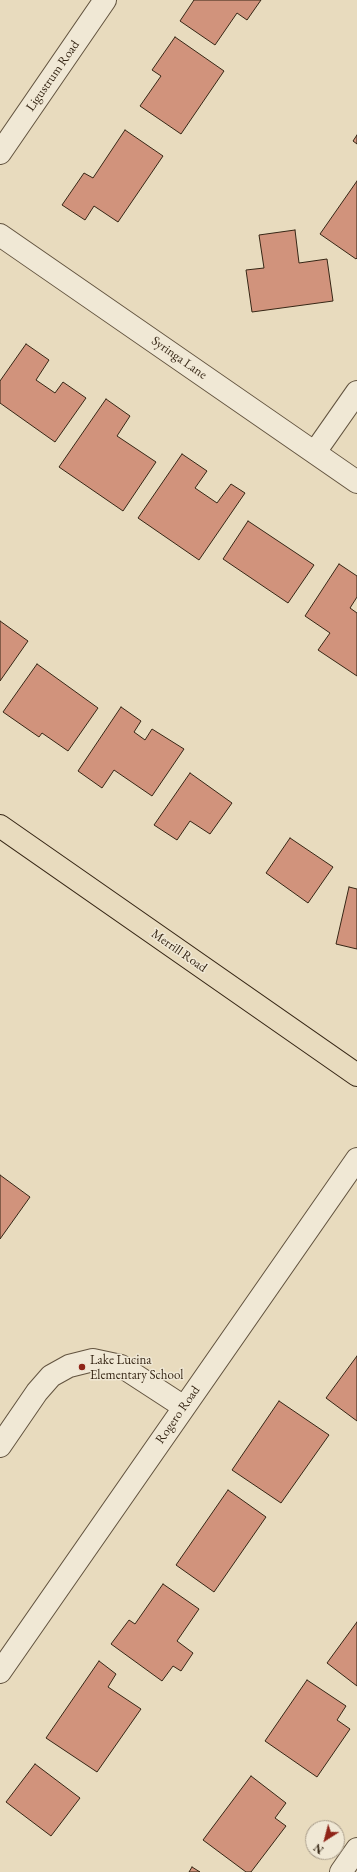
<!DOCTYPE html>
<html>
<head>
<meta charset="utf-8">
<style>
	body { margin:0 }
	#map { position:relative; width:357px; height:1872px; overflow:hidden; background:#e8dbbe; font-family:"EB Garamond",serif }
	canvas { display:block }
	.north { position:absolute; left:305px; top:1820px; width:40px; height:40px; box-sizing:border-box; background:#f0e8d5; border:1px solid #a69a88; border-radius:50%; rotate:216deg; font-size:11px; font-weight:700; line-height:16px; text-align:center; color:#362615 }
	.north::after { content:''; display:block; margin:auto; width:14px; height:18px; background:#8f2418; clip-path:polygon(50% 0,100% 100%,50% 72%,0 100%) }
</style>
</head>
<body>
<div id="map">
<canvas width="357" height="1872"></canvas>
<div class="north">N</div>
</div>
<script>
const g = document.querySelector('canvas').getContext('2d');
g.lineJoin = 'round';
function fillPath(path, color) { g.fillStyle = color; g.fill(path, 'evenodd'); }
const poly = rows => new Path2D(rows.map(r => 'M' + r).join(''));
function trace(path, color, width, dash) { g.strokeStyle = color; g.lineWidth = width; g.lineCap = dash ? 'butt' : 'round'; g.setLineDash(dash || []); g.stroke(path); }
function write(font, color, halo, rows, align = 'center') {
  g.font = font + ' "EB Garamond",serif'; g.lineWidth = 3; g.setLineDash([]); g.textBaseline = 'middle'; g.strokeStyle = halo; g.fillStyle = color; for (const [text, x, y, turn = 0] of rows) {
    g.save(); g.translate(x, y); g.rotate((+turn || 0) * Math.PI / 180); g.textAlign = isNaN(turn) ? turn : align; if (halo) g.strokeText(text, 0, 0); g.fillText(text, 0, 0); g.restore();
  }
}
const building = poly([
	[194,0,261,0,247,20,237,13,215,45,180,21,194,0],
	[175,37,224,71,181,134,140,106,161,76,152,70,175,37],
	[125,130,163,156,118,222,94,206,85,220,62,205,84,173,93,178,125,130],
	[357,135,357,144,353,141,357,135],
	[357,181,357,258,356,259,320,234,357,181],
	[295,230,299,263,327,259,333,301,252,312,246,270,264,268,259,235,295,230],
	[26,344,49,360,36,380,55,393,63,382,86,398,55,442,0,403,0,381,26,344],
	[106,399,130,416,117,436,156,462,123,511,59,467,106,399],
	[182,454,207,471,195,488,217,503,231,484,245,493,199,560,138,518,182,454],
	[248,521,314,565,288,603,223,559,248,521],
	[339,564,357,576,357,597,350,608,357,613,357,676,318,650,330,633,305,616,339,564],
	[0,621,28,641,0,681,0,621],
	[37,664,98,708,68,751,42,733,39,737,3,712,37,664],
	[121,707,141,721,134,732,145,740,152,729,184,749,152,796,114,770,102,788,78,771,121,707],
	[190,773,232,803,210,834,190,821,177,840,154,825,190,773],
	[290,838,333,867,308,903,266,873,290,838],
	[349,887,357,889,357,949,336,944,349,887],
	[0,1175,30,1197,0,1239,0,1175],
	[357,1356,357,1421,326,1398,357,1356],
	[279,1401,329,1435,281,1503,232,1470,279,1401],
	[228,1490,266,1517,214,1592,176,1565,228,1490],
	[163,1584,199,1609,177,1641,193,1653,181,1671,173,1666,162,1681,111,1644,129,1620,135,1624,163,1584],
	[357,1622,357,1686,327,1663,357,1622],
	[99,1661,116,1674,108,1687,141,1709,97,1772,46,1738,99,1661],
	[307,1680,346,1706,337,1720,350,1729,317,1777,265,1741,307,1680],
	[35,1764,80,1798,51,1836,6,1802,35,1764],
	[251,1776,286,1803,275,1818,286,1826,251,1872,246,1872,203,1840,251,1776],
	[192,1867,200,1872,189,1872,192,1867]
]);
const minor = poly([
	[0,153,105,0],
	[0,235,357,482],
	[315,452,357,392],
	[0,1446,37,1392,51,1376,69,1366,93,1360,121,1366,184,1407],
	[0,1672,357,1159],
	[341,1872,357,1849]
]);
const major = poly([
	[0,826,357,1075]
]);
const markers = [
	[82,1367,4,"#8f2418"]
];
const streetNames = [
	["Ligustrum Road",53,76,-55],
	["Syringa Lane",179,358,35],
	["Merrill Road",179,951,35],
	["Rogero Road",178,1415,-55]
];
const poiNames = [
	["Lake Lucina",90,1360],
	["Elementary School",90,1375]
];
fillPath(building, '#d1937c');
trace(building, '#362615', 1);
trace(minor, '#62533f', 24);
trace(major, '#362615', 24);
trace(minor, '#f0e8d5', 22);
trace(major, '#e8dbbe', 22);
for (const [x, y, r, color] of markers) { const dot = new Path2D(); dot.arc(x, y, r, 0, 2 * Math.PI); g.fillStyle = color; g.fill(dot); trace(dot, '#f0e8d5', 1.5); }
write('13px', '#362615', '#f0e8d5', streetNames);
write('13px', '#362615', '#f0e8d5', poiNames, 'left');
</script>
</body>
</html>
